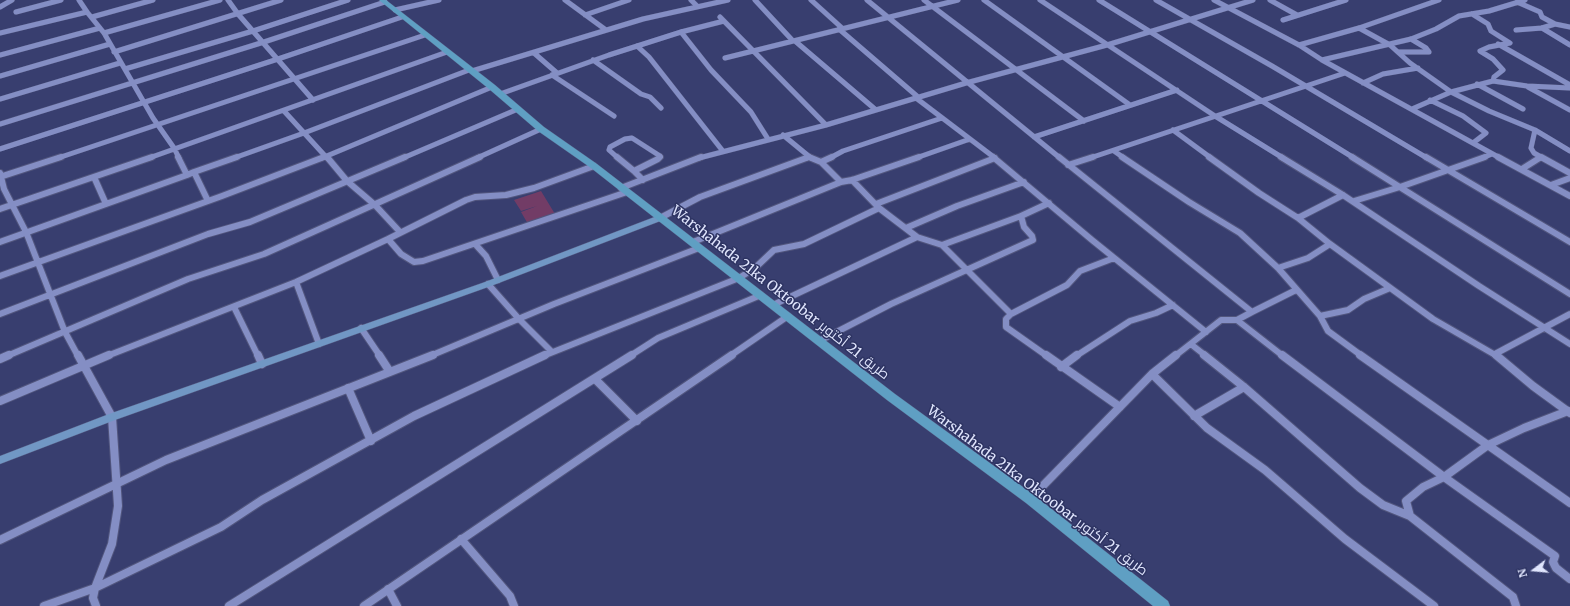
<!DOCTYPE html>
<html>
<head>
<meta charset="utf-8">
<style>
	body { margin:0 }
	#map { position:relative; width:1570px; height:606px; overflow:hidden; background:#383e6f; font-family:Merriweather,serif }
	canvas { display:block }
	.north { position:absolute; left:1514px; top:550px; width:40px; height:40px; -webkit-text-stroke:3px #2e3463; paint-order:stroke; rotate:254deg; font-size:11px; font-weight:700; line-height:16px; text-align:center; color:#e0e5fd }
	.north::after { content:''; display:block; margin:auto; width:14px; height:18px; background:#e0e5fd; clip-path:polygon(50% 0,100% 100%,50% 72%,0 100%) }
</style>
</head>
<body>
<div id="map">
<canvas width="1570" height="606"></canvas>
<div class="north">N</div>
</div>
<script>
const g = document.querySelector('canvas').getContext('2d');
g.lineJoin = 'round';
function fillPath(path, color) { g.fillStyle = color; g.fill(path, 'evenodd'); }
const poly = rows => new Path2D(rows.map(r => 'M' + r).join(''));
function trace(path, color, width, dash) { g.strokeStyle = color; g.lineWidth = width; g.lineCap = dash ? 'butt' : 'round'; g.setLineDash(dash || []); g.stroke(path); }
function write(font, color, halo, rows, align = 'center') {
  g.font = font + ' Merriweather,Cairo,serif'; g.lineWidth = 3; g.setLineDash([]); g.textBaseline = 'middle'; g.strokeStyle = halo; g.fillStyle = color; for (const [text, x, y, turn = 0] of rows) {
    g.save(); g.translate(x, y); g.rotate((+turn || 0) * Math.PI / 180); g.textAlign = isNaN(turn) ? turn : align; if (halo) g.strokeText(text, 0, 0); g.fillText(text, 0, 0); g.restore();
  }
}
const green = poly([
	[541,191,555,214,528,224,521,212,537,206,521,211,514,200]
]);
const streetFar2 = poly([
	[79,0,87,12],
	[228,0,238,14,313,100],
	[565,0,606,30],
	[691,0,697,6],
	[755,0,793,41],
	[811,0,842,28],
	[867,0,1060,158],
	[924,0,1084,121],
	[984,0,1130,105],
	[1040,0,1215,116,1283,158],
	[1099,0,1354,158],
	[1156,0,1272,66,1427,158],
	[1214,0,1299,45,1322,60,1500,158],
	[1270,0,1297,15],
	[1517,2,1540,12,1542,17,1555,24,1570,27],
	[0,7,12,0],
	[395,10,439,0],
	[16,12,61,0],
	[1472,14,1488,24,1491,31,1510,43,1489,47,1480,51,1493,59,1503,70,1494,77,1493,81],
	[585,15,629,0],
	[92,17,153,0],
	[720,17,826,125],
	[1283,20,1346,0],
	[1359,28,1390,45,1410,63,1451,92,1489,111,1535,130,1570,151],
	[1542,28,1570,45],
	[839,29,918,97],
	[1516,30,1542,28,1555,24],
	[681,32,711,70,751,112,768,139],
	[0,33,87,12,104,33,153,118,174,148,179,158],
	[104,33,220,0],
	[795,41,876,110],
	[1498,44,1570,85],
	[1299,45,1359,28,1439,0],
	[637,46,649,57,722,150],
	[114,52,281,0],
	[1399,52,1429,52,1426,48,1411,39],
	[534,53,557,73],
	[0,55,100,28],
	[725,58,958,0],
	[593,60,641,94,650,97,661,108],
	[1322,60,1411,39,1436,29,1459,16,1489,11,1525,0],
	[125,69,253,31,348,0],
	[472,71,643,19,728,0],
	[552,75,614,116],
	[0,76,110,44],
	[1363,83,1383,74,1418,68],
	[1477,84,1523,109],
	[1528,87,1570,110],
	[500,94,609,55,681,32,724,21],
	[916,98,995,158],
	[0,99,120,63],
	[1430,100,1463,116,1486,133,1473,143],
	[1412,109,1451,92,1493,81,1527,86,1570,88],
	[284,111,327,158],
	[0,124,264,42,385,2],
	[1173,130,1211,158],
	[1535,130,1531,148,1534,153,1541,157],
	[783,135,811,158],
	[1034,137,1177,90],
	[0,149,278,59,402,17],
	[1114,151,1124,158],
	[58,158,425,35],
	[149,158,447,52],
	[234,158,304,133,469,70],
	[322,158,492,87],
	[403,158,518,109],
	[477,158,541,129],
	[618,158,609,150,610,147,625,139,632,138,660,156,659,158],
	[699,158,826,125,966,83,1107,45,1253,0],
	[807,158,809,157],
	[830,158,843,151,942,118],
	[916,158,970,139],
	[1090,158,1345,73],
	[1482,158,1492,154],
	[1540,158,1542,158]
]);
const streetFar1 = poly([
	[178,157,187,175,194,172,208,201],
	[327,157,347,181,375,205,400,232],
	[617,157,634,171],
	[809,157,821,162,841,182],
	[993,157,1092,240,1206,332],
	[1059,157,1252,312,1237,320,1221,320,1175,356],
	[1122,157,1189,202,1240,233,1278,268,1320,316,1328,331,1362,356],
	[1209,157,1259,193,1298,218,1330,244,1433,319,1497,356],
	[1281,157,1343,195,1479,286,1570,344],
	[1352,157,1570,294],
	[1426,157,1570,242],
	[1498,157,1570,196],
	[821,162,832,157],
	[1068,165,1093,157],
	[1522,169,1541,157,1570,173],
	[634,171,643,180],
	[634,171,658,159,660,157],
	[194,172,237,157],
	[0,173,4,189,26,232,65,332,78,356],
	[0,177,61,157],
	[94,177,106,204],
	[1551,185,1570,178],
	[621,188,701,157],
	[1354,201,1400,187,1485,157],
	[876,204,995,158],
	[0,209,152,157],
	[660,218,700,197,809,157],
	[1298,218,1343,195],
	[906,228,957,206,1024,182],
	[917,237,942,245,1011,314,1006,319,1006,327,1047,356],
	[388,239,401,254,414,262,423,261,627,192],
	[0,242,187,175],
	[693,242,841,182,852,180,919,157],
	[476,245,486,256,498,280],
	[942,245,1021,216],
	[1278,268,1308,258,1330,244],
	[0,276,222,196,324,157],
	[296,282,319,344],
	[488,284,519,319,552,352],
	[773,305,917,237,879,208,852,180],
	[234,307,258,356],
	[1252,312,1296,290],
	[0,314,208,234,250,222,405,157],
	[1011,314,1067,285,1080,271,1114,258],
	[1320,316,1348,310,1364,299,1390,288],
	[1237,320,1283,356],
	[361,328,380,356],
	[819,341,891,304,1033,240,1032,236,1024,227,1021,216,1049,203],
	[1192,345,1206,356],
	[1495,354,1570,314],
	[7,356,188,279,264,254,480,157],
	[107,356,296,282,388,239,466,200,475,197,506,195,534,188,594,166],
	[430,356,554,304,699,248],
	[543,356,739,278,755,268,774,250,804,244,879,208],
	[630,356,658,338,761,295],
	[730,356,788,316],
	[1076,356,1130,321,1156,313,1173,305]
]);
const street = poly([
	[78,355,112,417,118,506,112,544,95,588,93,598,96,606],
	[258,355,262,364],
	[379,355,390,372],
	[1046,355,1120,407],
	[1204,355,1244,387,1360,488,1383,505,1410,516,1513,597,1516,606],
	[1282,355,1444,477,1555,556,1553,562,1556,568,1570,579],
	[1360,355,1570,503],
	[1496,355,1533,386,1570,413],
	[0,359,9,355],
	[1061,367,1077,355],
	[1152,374,1207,428,1265,470,1345,539,1434,606],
	[595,379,637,421],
	[348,388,371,441],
	[0,401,109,355],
	[1194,416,1244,387],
	[1030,499,1152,374,1176,355],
	[1410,516,1406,501,1423,487,1444,477,1488,445,1524,428,1568,411],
	[461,539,510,596,514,606],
	[0,540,166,460,433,355],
	[388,589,397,606],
	[44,606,95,588,221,527,262,500,414,416,545,355],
	[229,606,632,355],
	[364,606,732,355]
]);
const secondary = poly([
	[657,216,660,216,664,218,663,220,491,286,115,420,0,464,0,456,109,414,485,282,657,216]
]);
const primary = poly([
	[379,0,386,0,495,85,544,127,597,164,895,394,1034,495,1168,601,1170,606,1153,606,1026,503,887,400,591,168,538,131,489,89,379,0]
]);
const streetNames = [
	["Warshahada 21ka Oktoobar طريق 21 أكتوبر",780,293,38],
	["Warshahada 21ka Oktoobar طريق 21 أكتوبر",1037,491,37]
];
fillPath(green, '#723c66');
trace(streetFar2, '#52567e', 5.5);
trace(streetFar1, '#52567e', 8);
trace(street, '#52567e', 10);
trace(secondary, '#52567e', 1);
trace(primary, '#52567e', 1);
trace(streetFar2, '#848ec4', 5);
trace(streetFar1, '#848ec4', 6);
trace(street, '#848ec4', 8);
fillPath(secondary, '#7197c4');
fillPath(primary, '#5f9fc3');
write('14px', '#e0e5fd', '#2e3463', streetNames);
</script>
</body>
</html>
